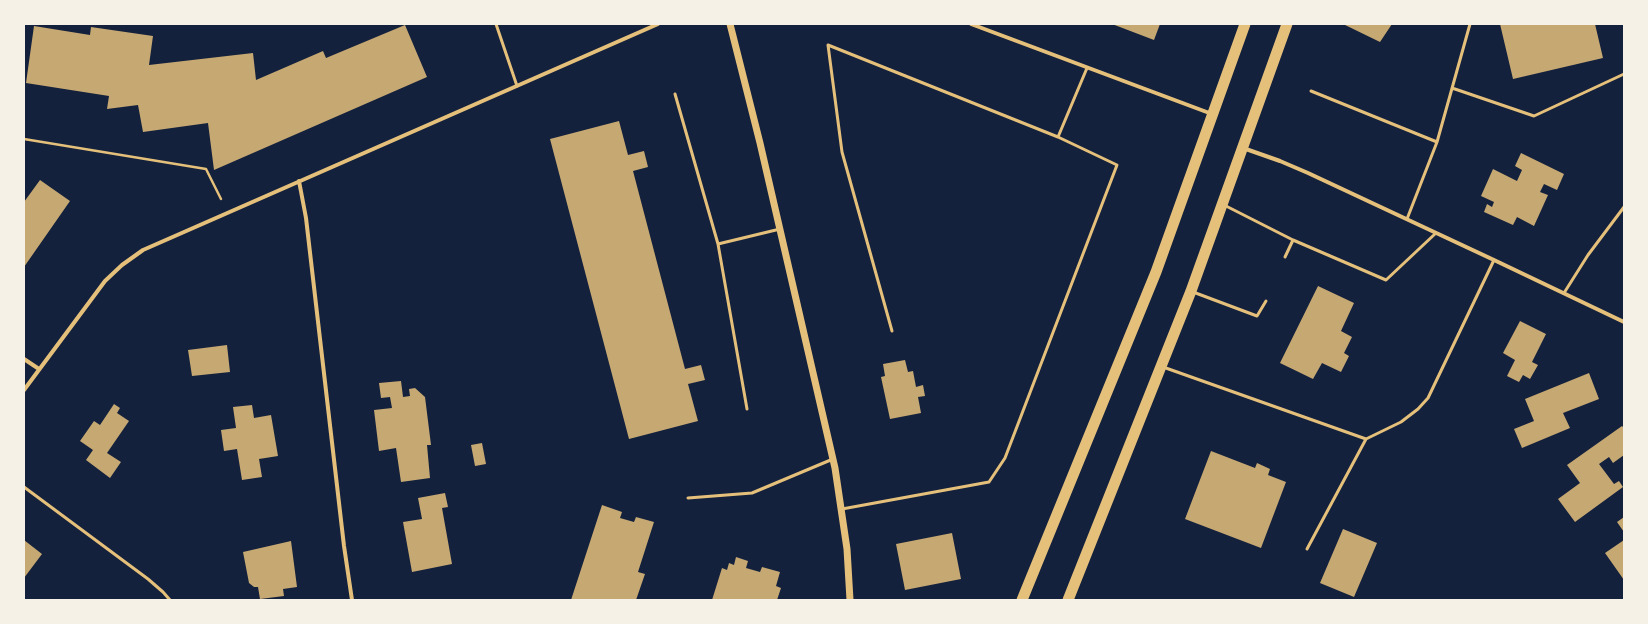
<!DOCTYPE html>
<html>
<head>
<meta charset="utf-8">
<style>
	body { margin:0 }
	#map { position:relative; width:1648px; height:624px; overflow:hidden; background:#14213d; font-family:"Fira Sans",sans-serif }
	canvas { display:block }
	.frame { position:absolute; inset:0; border:25px solid #f6f1e7; pointer-events:none }
</style>
</head>
<body>
<div id="map">
<canvas width="1648" height="624"></canvas>
<div class="frame"></div>
</div>
<script>
const g = document.querySelector('canvas').getContext('2d');
g.lineJoin = 'round';
function fillPath(path, color) { g.fillStyle = color; g.fill(path, 'evenodd'); }
const poly = rows => new Path2D(rows.map(r => 'M' + r).join(''));
function trace(path, color, width, dash) { g.strokeStyle = color; g.lineWidth = width; g.lineCap = dash ? 'butt' : 'round'; g.setLineDash(dash || []); g.stroke(path); }
const building = poly([
	[1112,24,1160,24,1154,40],
	[1343,24,1392,24,1380,42],
	[1500,24,1595,24,1603,58,1513,79],
	[405,25,427,77,214,170,208,123,143,132,138,105,107,109,109,96,26,83,34,26,90,35,91,27,153,36,149,65,253,53,256,80,323,51,326,58],
	[619,121,628,155,644,151,648,167,633,171,685,369,701,365,705,380,688,384,698,421,629,439,550,139],
	[1521,153,1564,174,1557,190,1544,184,1540,192,1548,195,1534,226,1517,217,1513,225,1484,212,1487,204,1492,207,1494,202,1481,196,1493,169,1517,181,1522,170,1515,166],
	[40,180,70,201,24,267,24,202],
	[1318,286,1354,303,1341,331,1352,337,1344,353,1349,356,1341,372,1322,363,1313,379,1280,363],
	[1520,321,1546,334,1532,362,1538,365,1530,379,1523,375,1519,382,1507,376,1515,360,1503,353],
	[227,345,230,372,192,376,188,350],
	[905,360,908,372,913,371,916,387,923,385,925,396,918,397,921,413,890,419,881,377,885,376,883,364],
	[1589,373,1599,399,1563,413,1570,428,1522,448,1514,429,1534,421,1525,399],
	[401,381,403,397,410,396,409,389,415,388,425,397,431,445,427,445,430,478,401,482,396,448,379,451,374,410,392,408,390,397,381,398,379,383],
	[114,404,120,408,117,413,129,421,107,453,121,462,110,478,86,460,93,450,80,441,94,421,100,425],
	[252,405,254,418,271,415,278,456,259,459,262,477,242,480,237,449,224,451,221,430,236,428,233,407],
	[1622,426,1624,428,1624,455,1613,463,1609,457,1599,464,1614,484,1619,481,1623,487,1575,522,1558,499,1580,483,1567,465],
	[482,443,486,464,475,466,471,445],
	[1211,451,1255,468,1257,463,1270,469,1268,475,1286,482,1261,548,1185,519],
	[445,493,448,507,442,508,452,564,412,572,403,522,422,519,418,498],
	[602,505,622,512,620,518,634,522,636,517,654,522,638,572,645,574,636,600,571,600],
	[1624,517,1624,532,1617,522],
	[1343,529,1377,543,1354,597,1320,583],
	[952,533,961,579,905,590,896,544],
	[24,540,42,554,24,578],
	[1624,540,1624,580,1605,553],
	[291,541,297,587,283,589,284,596,260,599,258,587,254,587,249,583,243,552],
	[736,557,748,561,746,568,760,572,762,567,780,572,776,586,781,588,777,600,712,600,722,568,727,570,729,563,734,565]
]);
const path = poly([
	[24,139,206,169,221,199]
]);
const service = poly([
	[496,24,517,86],
	[1452,88,1534,116,1624,74],
	[1311,91,1437,142,1407,219],
	[675,94,718,244],
	[1437,142,1470,24],
	[1224,205,1293,240,1285,257],
	[1293,240,1386,280,1436,233],
	[1193,292,1257,316,1266,301],
	[1564,293,1588,255,1624,207],
	[892,331,842,152,828,45,1058,137],
	[1163,367,1366,439,1401,422,1418,409,1428,398,1494,260],
	[747,409,718,244,780,229],
	[24,487,148,579,163,592,170,600],
	[688,498,752,493,833,459],
	[842,509,989,482,1005,458,1117,165,1058,137,1087,68],
	[1307,549,1366,439]
]);
const minor = poly([
	[971,24,1212,114],
	[1243,148,1280,161,1308,173,1494,260,1624,322],
	[299,181,306,218,344,546,352,600],
	[24,359,39,369],
	[24,390,105,281,122,265,143,250,658,24]
]);
const tertiary = poly([
	[730,24,760,143,835,468,847,549,850,600]
]);
const trunk = poly([
	[1022,600,1156,272,1245,24],
	[1068,600,1191,291,1287,24]
]);
fillPath(building, '#c6a872');
trace(path, '#e5c07b', 2.5);
trace(service, '#e5c07b', 3);
trace(minor, '#e5c07b', 4);
trace(tertiary, '#e5c07b', 7);
trace(trunk, '#e5c07b', 11);
</script>
</body>
</html>
